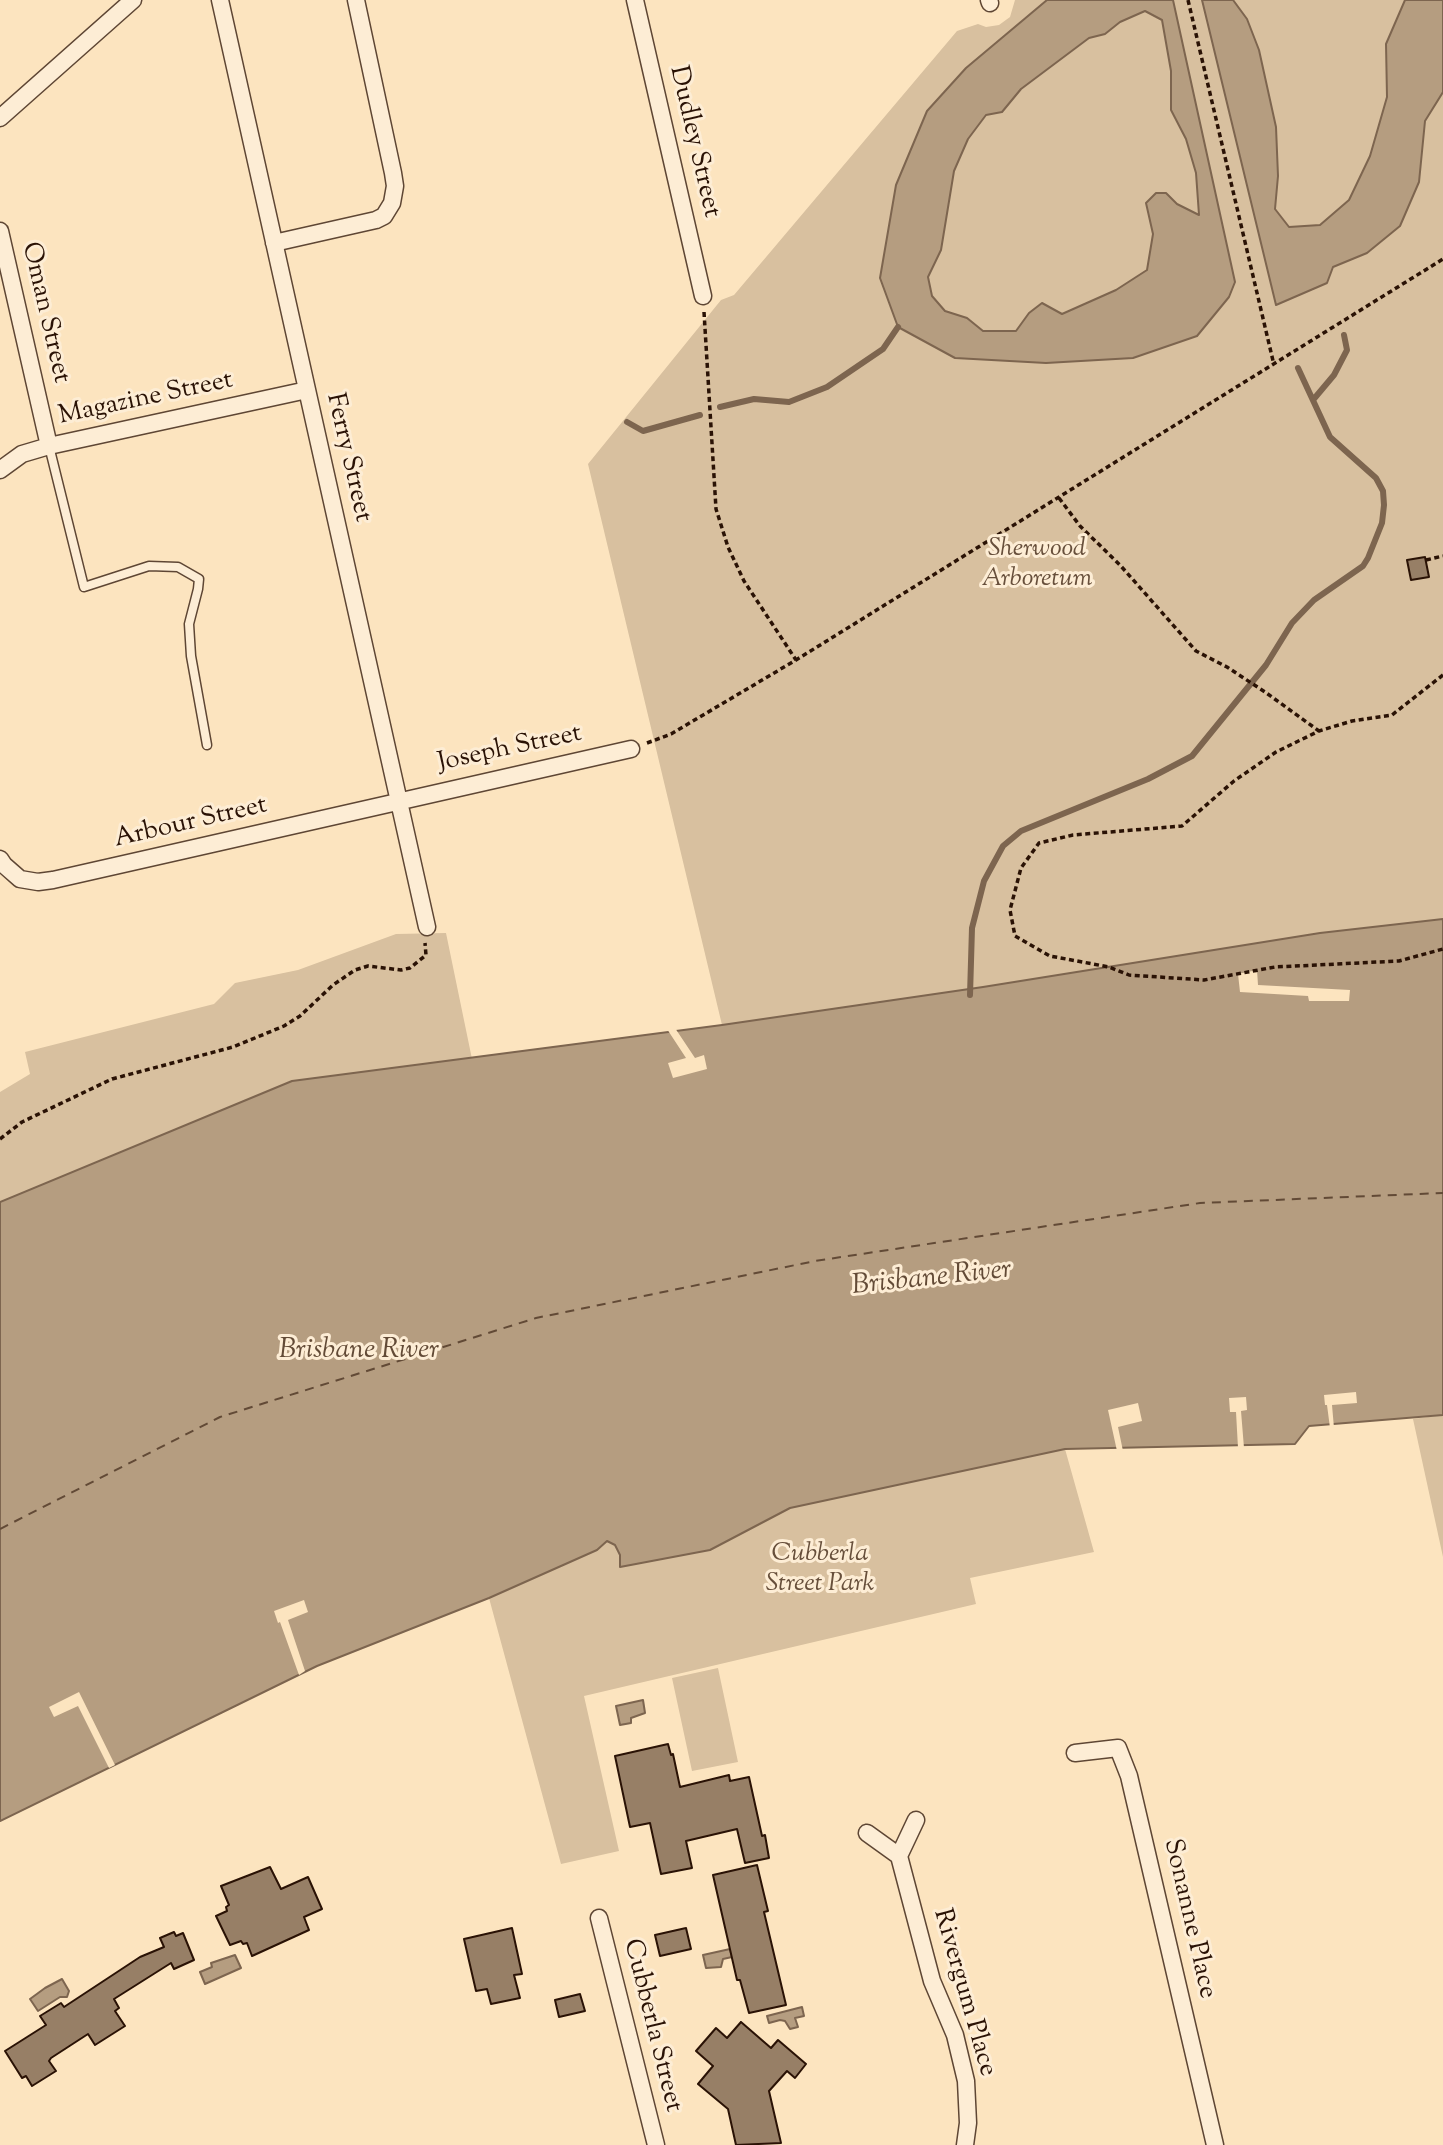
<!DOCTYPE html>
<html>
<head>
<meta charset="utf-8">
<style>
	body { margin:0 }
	canvas { display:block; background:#fce4bf }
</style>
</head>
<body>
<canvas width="1443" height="2145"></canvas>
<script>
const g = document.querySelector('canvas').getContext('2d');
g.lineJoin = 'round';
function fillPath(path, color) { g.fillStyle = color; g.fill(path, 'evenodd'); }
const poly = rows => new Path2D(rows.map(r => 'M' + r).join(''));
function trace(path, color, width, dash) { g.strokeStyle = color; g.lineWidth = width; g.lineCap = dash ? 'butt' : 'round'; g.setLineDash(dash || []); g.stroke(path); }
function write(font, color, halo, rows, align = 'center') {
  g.font = font + ' "Sorts Mill Goudy",serif'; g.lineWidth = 6; g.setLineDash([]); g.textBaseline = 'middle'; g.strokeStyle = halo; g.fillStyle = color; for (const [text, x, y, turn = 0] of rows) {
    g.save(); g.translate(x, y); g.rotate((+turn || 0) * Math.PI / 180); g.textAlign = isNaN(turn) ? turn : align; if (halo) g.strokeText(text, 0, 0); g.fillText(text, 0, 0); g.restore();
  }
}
const green = poly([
	[1015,0,1443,0,1443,919,1320,933,983,987,722,1025,588,464,721,300,734,295,957,31,978,24,986,27,999,25,1010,17],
	[446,933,472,1059,292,1081,0,1202,0,1092,30,1074,25,1052,214,1004,235,983,298,970,396,934],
	[1443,1415,1443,1557,1413,1419],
	[1065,1449,1094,1552,970,1578,976,1604,584,1696,619,1851,561,1864,489,1598,597,1550,607,1541,615,1545,620,1555,621,1567,710,1550,790,1508],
	[718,1668,738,1762,692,1771,672,1678]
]);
const water = poly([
	[1047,0,1173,0,1235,282,1229,297,1197,336,1133,358,1046,363,955,358,898,327,880,278,896,185,927,111,966,68,1047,0],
	[1145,11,1162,20,1171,71,1171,110,1186,139,1196,173,1199,215,1177,204,1166,193,1156,193,1146,203,1153,234,1147,270,1116,290,1062,314,1042,303,1029,313,1016,331,983,331,967,318,945,311,932,296,928,277,941,250,954,171,968,139,986,115,1002,112,1021,89,1089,38,1105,34,1120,22,1145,11],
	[1202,0,1233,0,1247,19,1259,50,1276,127,1278,176,1275,209,1289,227,1320,225,1349,200,1370,156,1387,97,1386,44,1405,0,1443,0,1443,92,1425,121,1419,182,1400,226,1367,253,1333,267,1327,283,1276,305,1202,0],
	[1443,919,1443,1415,1309,1426,1295,1444,1065,1449,790,1508,710,1550,620,1567,620,1555,615,1545,607,1541,597,1550,489,1598,317,1666,0,1821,0,1202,292,1081,722,1025,983,987,1320,933,1443,919],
	[643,1700,645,1713,631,1718,631,1723,620,1725,616,1706,643,1700],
	[730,1949,732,1957,723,1959,721,1967,706,1968,703,1955,730,1949],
	[235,1955,241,1968,205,1984,200,1972,212,1967,211,1963,235,1955],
	[62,1979,69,1991,67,1997,60,1997,38,2011,30,1999,45,1988,62,1979],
	[802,2007,804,2016,795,2018,798,2027,790,2029,785,2021,780,2020,769,2023,767,2016,802,2007]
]);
const pier = poly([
	[1257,970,1258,985,1350,990,1349,1001,1309,1001,1308,996,1240,992,1238,974],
	[675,1028,695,1058,704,1055,707,1069,673,1078,668,1063,686,1058,667,1029],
	[1356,1392,1357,1403,1332,1405,1334,1428,1330,1428,1327,1405,1325,1405,1324,1395],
	[1246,1397,1247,1410,1241,1411,1244,1448,1238,1448,1236,1412,1230,1412,1229,1398],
	[1138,1403,1142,1421,1118,1427,1123,1451,1117,1451,1108,1410],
	[304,1600,308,1612,288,1620,305,1671,299,1675,280,1622,278,1623,274,1611],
	[79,1692,115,1765,109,1768,78,1706,54,1717,49,1707]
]);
const stream = poly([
	[1313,400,1334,375,1347,350,1344,335],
	[720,407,754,399,789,402,827,387,883,349,898,327],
	[627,422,643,431,700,415],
	[970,995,972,928,984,881,1003,846,1021,831,1148,779,1192,756,1266,665,1292,623,1314,600,1363,566,1368,558,1382,523,1384,505,1383,491,1376,478,1330,437,1298,368]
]);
const ferry = poly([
	[0,1529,220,1417,536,1318,815,1261,1200,1203,1443,1193]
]);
const building = poly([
	[1425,557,1429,577,1411,580,1407,560,1425,557],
	[668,1744,671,1755,673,1754,680,1787,729,1775,730,1781,749,1777,762,1836,765,1835,769,1858,745,1863,737,1829,686,1841,692,1868,661,1874,650,1823,630,1827,615,1756,668,1744],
	[757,1865,768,1911,764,1912,786,2005,749,2013,740,1980,737,1980,713,1875,757,1865],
	[270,1867,281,1889,308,1877,322,1909,304,1917,309,1930,252,1956,247,1943,243,1944,241,1941,230,1945,216,1916,227,1911,226,1907,229,1905,221,1886,270,1867],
	[512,1928,522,1974,514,1975,520,1998,491,2004,487,1989,476,1991,464,1939,512,1928],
	[686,1928,691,1949,660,1956,655,1935,686,1928],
	[174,1932,176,1936,183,1933,194,1960,174,1969,171,1963,114,1999,119,2008,115,2011,125,2026,95,2045,88,2034,51,2058,49,2061,56,2071,32,2086,26,2076,22,2078,5,2051,46,2025,40,2016,61,2003,64,2007,140,1957,164,1947,160,1938,174,1932],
	[580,1994,585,2011,559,2017,555,2000,580,1994],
	[741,2022,771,2048,778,2040,806,2064,795,2078,787,2071,769,2091,781,2143,736,2145,728,2109,698,2084,713,2066,696,2051,716,2028,727,2038,741,2022]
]);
const path = poly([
	[1188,0,1274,365],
	[704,312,716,509,728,547,744,581,796,660],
	[1059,498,1080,526,1120,565,1196,651,1227,667,1265,692,1319,731],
	[1426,560,1443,556],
	[1443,675,1392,715,1352,721,1319,731,1276,752,1234,781,1182,826,1073,835,1039,843,1021,868,1010,910,1015,936,1050,956,1109,967,1129,975,1204,980,1275,967,1399,961,1443,949],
	[647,743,671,734,796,660,1443,259],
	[0,1139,22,1122,112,1079,233,1047,284,1026,300,1016,333,985,355,970,368,966,401,970,410,968,426,955,425,943]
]);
const lane = poly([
	[49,446,84,587,149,566,178,567,199,579,198,589,189,624,191,656,207,745]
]);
const street = poly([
	[220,0,427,927],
	[635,0,703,296],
	[989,0,990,3],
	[0,118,133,0],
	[0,231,49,446],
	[274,243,376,220,384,216,392,203,395,186,393,173,356,0],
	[0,470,22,454,49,446,307,390],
	[0,859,4,865,20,879,38,882,53,880,631,749],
	[1075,1753,1118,1748,1129,1776,1215,2145],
	[867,1833,899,1856,932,1981,955,2035,966,2081,968,2123,965,2145],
	[899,1856,916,1820],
	[599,1918,656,2145]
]);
const streetNames = [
	["Dudley Street",693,142,77],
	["Oman Street",44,313,77],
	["Magazine Street",146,400,-12],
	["Ferry Street",347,458,77],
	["Joseph Street",510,750,-12],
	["Arbour Street",191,824,-13],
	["Sonanne Place",1188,1919,77],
	["Rivergum Place",963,1993,74],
	["Cubberla Street",651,2026,76]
];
const parkNames = [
	["Sherwood",1037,551],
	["Arboretum",1037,581],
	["Cubberla",820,1556],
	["Street Park",820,1586]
];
const waterNames = [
	["Brisbane River",932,1280,-6],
	["Brisbane River",359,1352]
];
fillPath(green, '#d8c09f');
fillPath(water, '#b59d80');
trace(water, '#7d654f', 2);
fillPath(pier, '#fce4bf');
trace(stream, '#7d654f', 6);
trace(ferry, '#624a36', 2, [9, 7]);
fillPath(building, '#977f66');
trace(building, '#2a1205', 2);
trace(lane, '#5e4634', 11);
trace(street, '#5e4634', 19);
trace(path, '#2a1205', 3.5, [5, 3.5]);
trace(lane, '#fdedd5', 8);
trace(street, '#fdedd5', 16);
write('26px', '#2a1205', '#fdedd5', streetNames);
write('italic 26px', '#674f3b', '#fdedd5', parkNames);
write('italic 28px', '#624a36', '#fdedd5', waterNames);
</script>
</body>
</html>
